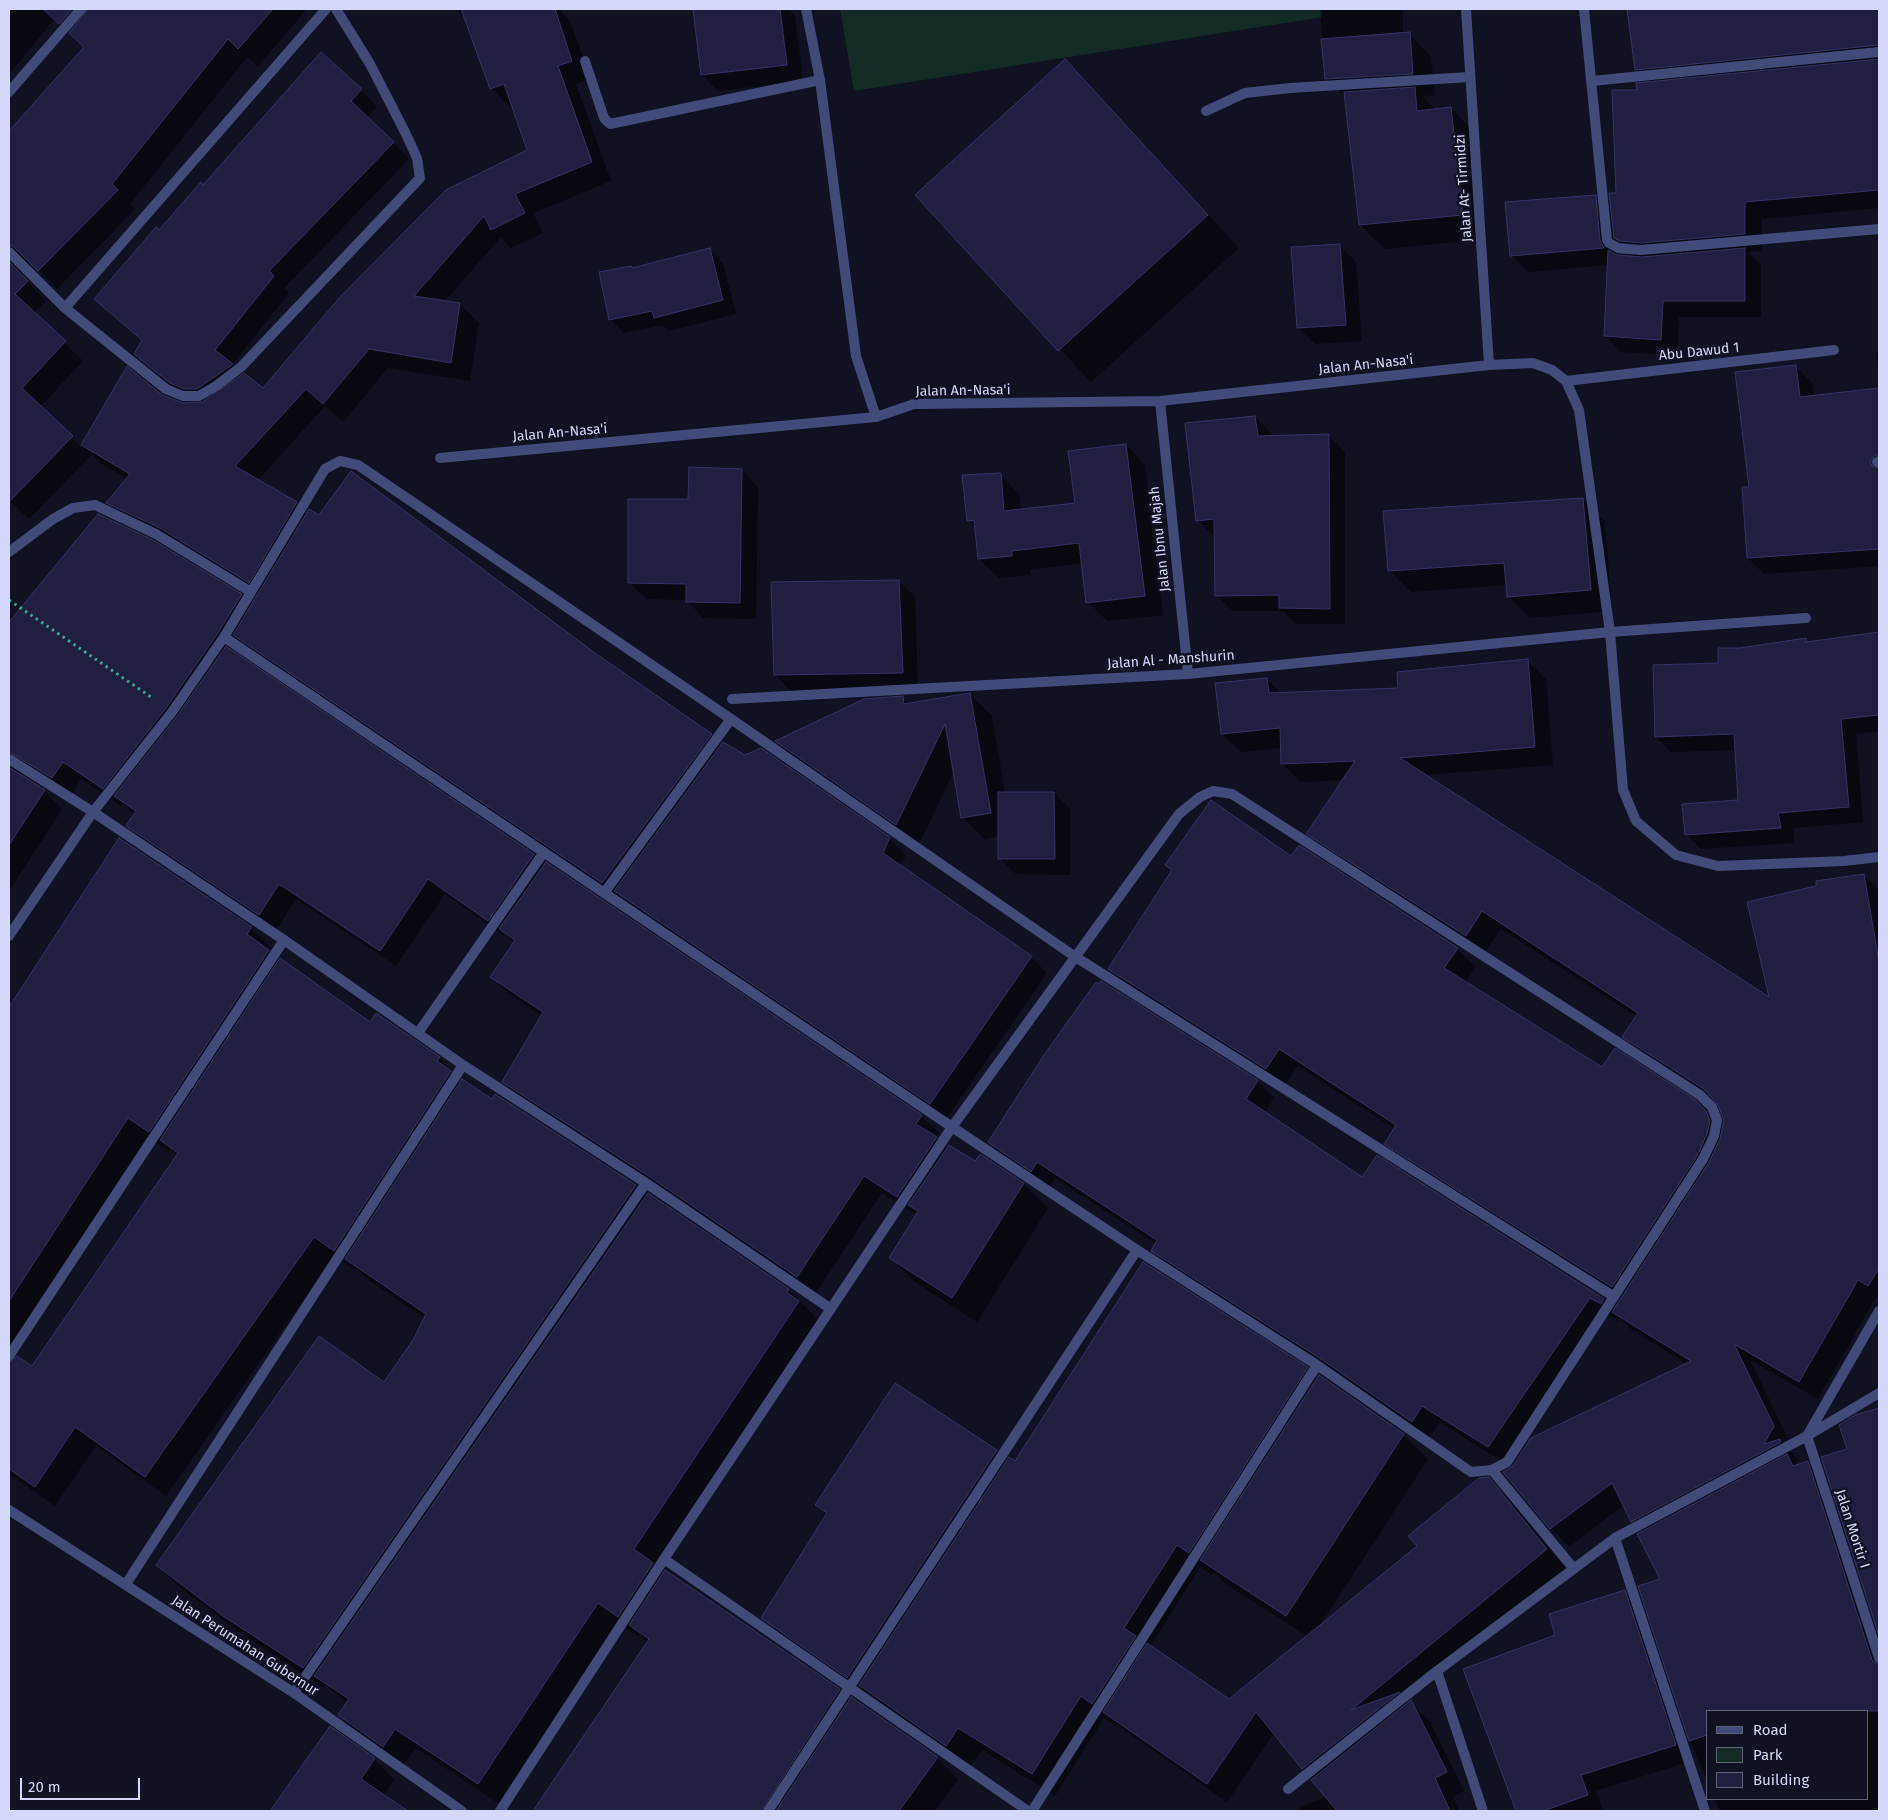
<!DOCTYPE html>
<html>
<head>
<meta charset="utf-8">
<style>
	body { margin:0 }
	#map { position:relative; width:1888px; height:1820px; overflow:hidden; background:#101121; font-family:"Fira Sans",sans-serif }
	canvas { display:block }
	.frame { position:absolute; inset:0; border:10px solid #d6d8f9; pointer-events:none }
	.legend { position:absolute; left:1706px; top:1710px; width:162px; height:90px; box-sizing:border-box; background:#101121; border:1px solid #5f6177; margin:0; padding:6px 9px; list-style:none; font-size:15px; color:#d6d8f9 }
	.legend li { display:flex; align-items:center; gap:10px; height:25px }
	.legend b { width:25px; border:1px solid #5f6177 }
	.scale { position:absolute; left:20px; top:1778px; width:120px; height:22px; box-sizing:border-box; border:2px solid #d6d8f9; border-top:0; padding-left:6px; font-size:15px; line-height:18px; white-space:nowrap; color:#d6d8f9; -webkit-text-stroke:4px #101121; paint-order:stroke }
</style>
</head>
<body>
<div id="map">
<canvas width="1888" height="1820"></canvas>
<div class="frame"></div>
<ul class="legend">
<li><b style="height:6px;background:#424a79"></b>Road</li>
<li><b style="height:14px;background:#142a25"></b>Park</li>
<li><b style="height:14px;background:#201f3f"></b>Building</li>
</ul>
<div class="scale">20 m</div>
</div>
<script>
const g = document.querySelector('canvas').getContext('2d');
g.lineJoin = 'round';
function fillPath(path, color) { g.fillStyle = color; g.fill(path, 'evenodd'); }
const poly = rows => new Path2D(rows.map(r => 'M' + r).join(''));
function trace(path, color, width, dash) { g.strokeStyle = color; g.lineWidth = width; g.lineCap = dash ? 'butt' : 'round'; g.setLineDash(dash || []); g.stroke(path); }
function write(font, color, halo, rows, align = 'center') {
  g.font = font + ' "Fira Sans",sans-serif'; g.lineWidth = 5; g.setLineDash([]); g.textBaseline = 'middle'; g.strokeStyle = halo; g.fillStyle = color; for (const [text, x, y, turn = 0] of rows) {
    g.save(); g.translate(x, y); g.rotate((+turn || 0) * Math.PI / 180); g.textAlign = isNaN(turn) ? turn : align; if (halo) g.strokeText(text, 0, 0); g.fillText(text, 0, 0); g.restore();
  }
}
const green = poly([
	[840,9,1322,9,1323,17,854,91]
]);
const shadow = poly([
	[9,9,63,9,9,74],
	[111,9,307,9,258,66,247,57,130,204,135,209,57,289,34,265,27,263,22,266,22,276,46,300,34,313,83,361,40,407,81,447,127,368,161,396,182,404,198,403,187,399,135,354,143,341,96,299,203,186,361,90,377,106,367,117,409,159,284,288,289,293,232,365,263,390,528,151,513,106,510,107,491,88,468,23,455,9,559,9,570,21,591,79,576,84,611,181,533,213,543,233,511,248,501,237,444,302,460,304,479,323,470,381,388,368,343,422,325,406,258,480,296,503,307,514,595,654,711,735,722,746,745,757,761,749,889,838,906,855,900,866,1031,957,1047,973,946,1119,632,907,621,896,619,899,251,651,242,642,234,654,533,855,544,866,921,1116,939,1133,936,1138,947,1149,1023,1184,1048,1208,977,1322,915,1282,890,1258,918,1213,916,1211,915,1214,882,1193,815,1294,521,1099,503,1082,542,1016,509,994,492,977,514,943,506,934,504,936,445,894,396,966,296,899,276,930,144,842,128,826,135,815,123,803,121,806,81,779,71,795,21,773,20,776,44,791,62,809,9,891,9,613,15,617,241,595,252,606,259,595,180,547,127,522,108,503,128,479,102,464,92,454,29,519,9,500,9,132,86,47,81,42],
	[694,9,788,9,795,15,803,81,718,91,702,75],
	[1320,9,1403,9,1403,34,1409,34,1431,56,1435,95,1422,96,1436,110,1451,108,1475,133,1487,239,1385,249,1360,225,1346,98,1326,78],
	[1628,9,1879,9,1879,208,1762,219,1762,251,1748,252,1761,265,1761,317,1679,317,1677,355,1621,352,1605,336,1608,265,1528,272,1511,255,1595,196,1613,213,1639,91,1650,83,1636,69],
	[1614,236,1633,255,1638,258,1616,256],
	[1065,61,1239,248,1091,382,916,195],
	[1340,246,1356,262,1362,341,1315,344,1298,328],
	[709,250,723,263,736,314,669,331,663,325,624,333,610,319,633,269],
	[1879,352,1879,375,1876,353],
	[1796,367,1813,384,1814,396,1879,389,1879,441,1796,454,1876,470,1879,469,1879,566,1764,574,1748,558,1750,488],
	[1255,417,1271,433,1272,437,1328,435,1345,452,1345,624,1296,624,1283,611,1233,611,1216,595,1215,537,1198,521],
	[1126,445,1145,465,1163,615,1107,621,1088,602,1083,563,1030,570,1031,575,999,578,979,559,976,527,969,520,1000,474,1019,494,1021,511,1076,504],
	[742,470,758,487,756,619,703,618,687,600,646,599,630,583,689,501],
	[1583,499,1605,521,1612,611,1530,618,1508,596,1507,585,1411,592,1389,570],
	[899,581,915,597,918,689,791,691,775,675],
	[1879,634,1879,731,1856,734,1863,822,1793,828,1795,843,1701,849,1686,834,1739,801,1736,750,1671,752,1656,737,1719,665,1740,650,1805,639,1809,643],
	[1527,661,1546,679,1553,765,1424,775,1771,1000,1864,875,1879,891,1879,1299,1876,1297,1818,1399,1750,1360,1791,1445,1789,1450,1799,1460,1794,1463,1797,1466,1808,1463,1825,1480,1879,1648,1879,1811,1720,1811,1714,1799,1867,1799,1867,1711,1707,1711,1707,1780,1690,1740,1661,1579,1643,1532,1632,1521,1624,1505,1569,1547,1551,1528,1505,1472,1687,1364,1632,1330,1620,1318,1618,1321,1608,1314,1506,1464,1440,1422,1429,1439,1169,1268,1152,1250,1156,1244,1055,1178,1049,1188,1006,1159,989,1142,1257,1081,1274,1098,1264,1113,1363,1179,1377,1157,1604,1300,1615,1311,1622,1299,1404,1162,1386,1143,1395,1129,1298,1066,1284,1086,1128,988,1110,969,1173,871,1167,865,1292,858,1457,949,1476,967,1465,983,1603,1069,1695,1101,1723,1130,1725,1121,1720,1105,1642,1055,1624,1037,1637,1017,1501,929,1484,953,1326,852,1308,834,1344,780,1301,782,1282,764,1282,748,1241,752,1222,734,1267,679,1282,694,1400,689],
	[970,694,992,716,1005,793,1054,793,1070,809,1070,875,1016,874,999,858,999,836,984,839,962,817,954,771,918,846,798,763,777,741,903,698,909,704],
	[119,839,251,928,271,948,269,952,279,962,371,1023,377,1015,439,1058,461,1083,492,1101,495,1095,636,1186,646,1197,788,1290,809,1310,819,1322,656,1567,664,1575,839,1690,850,1701,937,1758,958,1779,935,1811,535,1811,648,1643,640,1634,638,1637,619,1623,498,1803,416,1748,403,1766,359,1735,339,1715,347,1703,326,1685,324,1688,245,1636,178,1586,157,1565,384,1383,428,1320,367,1279,356,1268,355,1270,334,1256,166,1496,96,1446,55,1506,9,1474,9,1353,15,1360,32,1368,177,1156,171,1149,169,1152,148,1137,9,1352,9,1009],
	[1307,1368,1318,1379,1319,1376,1403,1435,1428,1459,1319,1627,1418,1546,1489,1478,1509,1499,1566,1569,1406,1700,1429,1720,1464,1791,1453,1797,1459,1811,1294,1811,1326,1796,1274,1733,1227,1802,1125,1731,1117,1724,1116,1726,1104,1718,1055,1796,982,1750,969,1768,787,1642,762,1617,827,1516,817,1505,895,1385,997,1451,1008,1462,1015,1463],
	[1200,1567,1212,1575,1214,1572,1226,1584,1308,1637,1229,1701,1150,1647],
	[1879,1409,1879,1632,1823,1458,1848,1450,1856,1416],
	[1624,1591,1641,1608,1691,1761,1596,1791,1604,1811,1517,1811,1465,1669,1557,1636],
	[330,1728,374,1759,394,1780,383,1796,404,1811,272,1811]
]);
const building = poly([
	[43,9,72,9,59,24,43,9],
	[88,9,273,9,238,49,228,39,112,184,118,190,38,271,14,247,9,245,9,131,84,47,69,33,88,9],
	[461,9,555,9,572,61,558,66,592,162,515,194,525,213,491,230,484,216,414,296,460,303,451,363,369,349,323,404,306,389,235,466,297,502,249,583,160,528,106,503,130,474,81,445,127,366,162,395,183,403,202,402,244,373,263,388,340,297,446,190,527,150,504,84,490,89,461,9],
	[693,9,780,9,787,65,701,75,693,9],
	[1627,9,1879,9,1879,45,1635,70,1627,9],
	[1410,32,1413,74,1325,79,1321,39,1410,32],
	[321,52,362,89,351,101,394,142,269,271,274,276,215,350,233,364,197,389,184,389,170,383,134,354,142,340,94,299,156,227,159,230,201,182,203,185,321,52],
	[1065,59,1208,215,1058,351,915,195,1065,59],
	[1879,59,1879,190,1745,202,1745,234,1641,243,1620,241,1614,238,1609,193,1616,193,1612,90,1637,90,1636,83,1879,59],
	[1415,87,1417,111,1451,107,1463,215,1359,225,1344,92,1415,87],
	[1596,195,1600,241,1604,248,1510,256,1505,202,1596,195],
	[1340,244,1346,325,1297,328,1291,247,1340,244],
	[710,248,723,300,654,318,652,311,609,320,599,272,631,266,632,268,710,248],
	[1745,248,1745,301,1663,301,1661,340,1604,336,1608,250,1617,255,1642,257,1745,248],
	[9,261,28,281,15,294,66,341,22,388,73,436,9,502,9,261],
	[1796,365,1800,397,1879,388,1879,454,1874,456,1870,462,1873,467,1879,468,1879,549,1747,558,1742,487,1749,487,1735,372,1796,365],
	[1255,416,1258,436,1329,434,1330,609,1279,608,1279,595,1215,596,1214,519,1196,521,1185,423,1255,416],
	[1126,444,1145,596,1086,603,1079,543,1012,551,1012,556,978,559,974,520,967,521,962,475,1001,473,1004,511,1075,503,1068,451,1126,444],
	[689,467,742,469,740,603,686,602,686,584,628,583,628,499,688,499,689,467],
	[351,471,595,653,712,734,602,883,233,635,309,509,319,515,351,471],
	[1583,498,1591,590,1507,597,1504,563,1388,571,1383,511,1583,498],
	[98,514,153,540,242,594,218,633,166,708,103,789,63,762,52,778,9,752,9,622,98,514],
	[899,580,903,673,774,675,771,582,899,580],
	[1879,632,1879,715,1841,719,1849,807,1778,813,1781,828,1685,835,1682,804,1738,800,1734,734,1655,737,1653,665,1718,663,1718,648,1740,648,1806,638,1806,642,1879,632],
	[226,646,534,854,488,921,428,879,380,951,279,884,259,915,126,826,136,811,114,796,177,716,226,646],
	[1528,659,1535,747,1400,758,1769,997,1747,902,1816,886,1816,881,1864,874,1879,962,1879,1268,1868,1286,1858,1280,1799,1382,1734,1344,1774,1426,1764,1444,1780,1439,1781,1442,1631,1522,1612,1483,1550,1529,1503,1472,1513,1466,1531,1438,1691,1361,1612,1312,1709,1162,1720,1139,1724,1121,1718,1105,1704,1089,1622,1037,1638,1013,1482,911,1466,936,1306,834,1355,761,1281,764,1280,728,1221,734,1215,683,1267,678,1269,693,1398,688,1397,672,1528,659],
	[970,693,991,813,961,818,945,724,896,825,775,741,864,699,903,696,904,704,970,693],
	[723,742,745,755,761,748,890,837,883,853,1032,956,930,1104,614,891,723,742],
	[9,767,45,790,9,845,9,767],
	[998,792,1054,792,1055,859,998,859,998,792],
	[1211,800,1291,856,1299,845,1458,948,1444,968,1602,1067,1615,1048,1696,1100,1706,1111,1710,1121,1707,1134,1697,1156,1612,1287,1384,1144,1396,1125,1279,1049,1266,1069,1108,969,1172,870,1165,865,1211,800],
	[119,838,252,927,247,934,269,950,149,1132,128,1118,9,1301,9,1007,119,838],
	[546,862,922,1115,916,1124,937,1137,897,1197,864,1176,797,1277,650,1177,502,1082,543,1012,490,977,515,940,499,929,546,862],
	[280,958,370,1022,376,1013,440,1057,437,1061,451,1071,334,1251,314,1237,145,1477,75,1427,35,1487,9,1469,9,1363,17,1356,32,1366,178,1153,160,1140,280,958],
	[1101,981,1258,1080,1246,1099,1362,1177,1377,1155,1604,1299,1601,1304,1590,1298,1488,1447,1422,1406,1412,1422,1321,1359,1151,1251,1157,1240,1037,1162,1031,1172,988,1142,1044,1055,1096,982,1098,984,1101,981],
	[462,1079,492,1099,495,1094,636,1185,303,1668,223,1616,156,1565,319,1336,384,1382,413,1340,426,1314,345,1259,462,1079],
	[949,1145,975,1161,980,1154,1024,1183,952,1298,889,1258,918,1211,908,1205,949,1145],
	[648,1193,789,1289,787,1293,799,1301,634,1549,653,1563,618,1617,598,1603,478,1784,395,1729,383,1747,338,1715,349,1699,314,1676,648,1193],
	[1143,1262,1308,1367,1189,1553,1177,1545,1124,1628,1136,1636,1092,1704,1081,1696,1032,1774,958,1728,946,1746,859,1685,1009,1457,1015,1461,1143,1262],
	[1319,1375,1404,1434,1286,1616,1200,1560,1319,1375],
	[895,1383,997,1450,847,1678,761,1618,827,1513,815,1505,895,1383],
	[1879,1408,1879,1636,1821,1457,1847,1449,1839,1425,1855,1415,1879,1408],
	[1787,1454,1793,1466,1808,1461,1872,1660,1879,1665,1879,1711,1707,1711,1707,1735,1689,1741,1638,1586,1660,1579,1637,1534,1787,1454],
	[1489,1477,1547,1549,1351,1710,1400,1692,1302,1769,1256,1712,1207,1784,1103,1712,1147,1643,1229,1699,1417,1546,1408,1536,1479,1478,1489,1477],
	[665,1570,840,1689,761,1811,533,1811,649,1639,629,1625,665,1570],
	[1625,1590,1676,1745,1581,1775,1588,1795,1543,1811,1516,1811,1463,1669,1555,1635,1549,1614,1625,1590],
	[851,1697,938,1757,899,1811,776,1811,851,1697],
	[1411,1700,1447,1772,1435,1778,1450,1811,1337,1811,1311,1780,1411,1700],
	[330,1726,375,1758,361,1779,408,1811,270,1811,330,1726]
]);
const path = poly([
	[9,600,151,697]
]);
const service = poly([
	[1206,111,1245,93,1290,88,1470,77]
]);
const minor = poly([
	[806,9,820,80,856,356,876,417],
	[1466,9,1489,365],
	[1584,9,1607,240,1609,243,1618,248,1641,250,1879,229],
	[585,61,604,118,610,124,820,80],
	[1592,81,1879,52],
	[9,92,81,9],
	[9,252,65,308,166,389,183,396,199,396,216,386,241,367,420,178,417,158,405,132,370,64,336,9],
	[65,308,326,9],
	[1566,381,1834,350],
	[1160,401,1188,674],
	[440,458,876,417,914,404,1160,401,1489,365,1533,363,1552,370,1566,381,1579,410,1610,632,1623,790,1636,821,1676,855,1718,866,1844,861,1879,857],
	[1877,462,1879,461],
	[9,552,53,519,73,508,95,505,156,534,251,592],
	[224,637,952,1127,1137,1250,1317,1365,1471,1472,1492,1470,1507,1462,1703,1159,1714,1136,1717,1120,1712,1107,1700,1095,1232,794,1213,791,1200,797,1179,814,952,1127,664,1559,500,1811],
	[732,699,1188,674,1610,632,1806,618],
	[9,759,93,812,284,940,463,1065,646,1183,831,1309],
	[604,893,731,719],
	[9,936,93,812,172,712,224,637,325,469,340,461,358,465,731,719,1074,956,1613,1296],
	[418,1033,544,852],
	[1879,1311,1807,1436,1879,1658],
	[9,1356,284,940],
	[1492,1470,1574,1569],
	[9,1510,294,1693,462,1811],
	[1615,1538,1705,1811],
	[664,1559,1028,1811],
	[126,1584,463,1065],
	[1437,1671,1483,1811],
	[294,1693,646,1183],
	[1288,1789,1437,1671,1615,1538,1807,1436,1879,1393],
	[768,1811,1137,1250],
	[1032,1811,1317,1365]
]);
const streetNames = [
	["Jalan At- Tirmidzi",1464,188,-94],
	["Abu Dawud 1",1699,352,-6],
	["Jalan An-Nasa'i",1366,365,-6],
	["Jalan An-Nasa'i",963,391,-1],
	["Jalan An-Nasa'i",560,433,-5],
	["Jalan Ibnu Majah",1160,539,-96],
	["Jalan Al - Manshurin",1171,660,-4],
	["Jalan Mortir I",1852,1529,72],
	["Jalan Perumahan Gubernur",245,1646,33]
];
fillPath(green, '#142a25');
fillPath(shadow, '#0007');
fillPath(building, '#201f3f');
trace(building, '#353468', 1);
trace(path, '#3fa48c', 3, [2.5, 4]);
trace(service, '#424a79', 10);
trace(minor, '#424a79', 10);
write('14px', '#d6d8f9', '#101121', streetNames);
</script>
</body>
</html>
